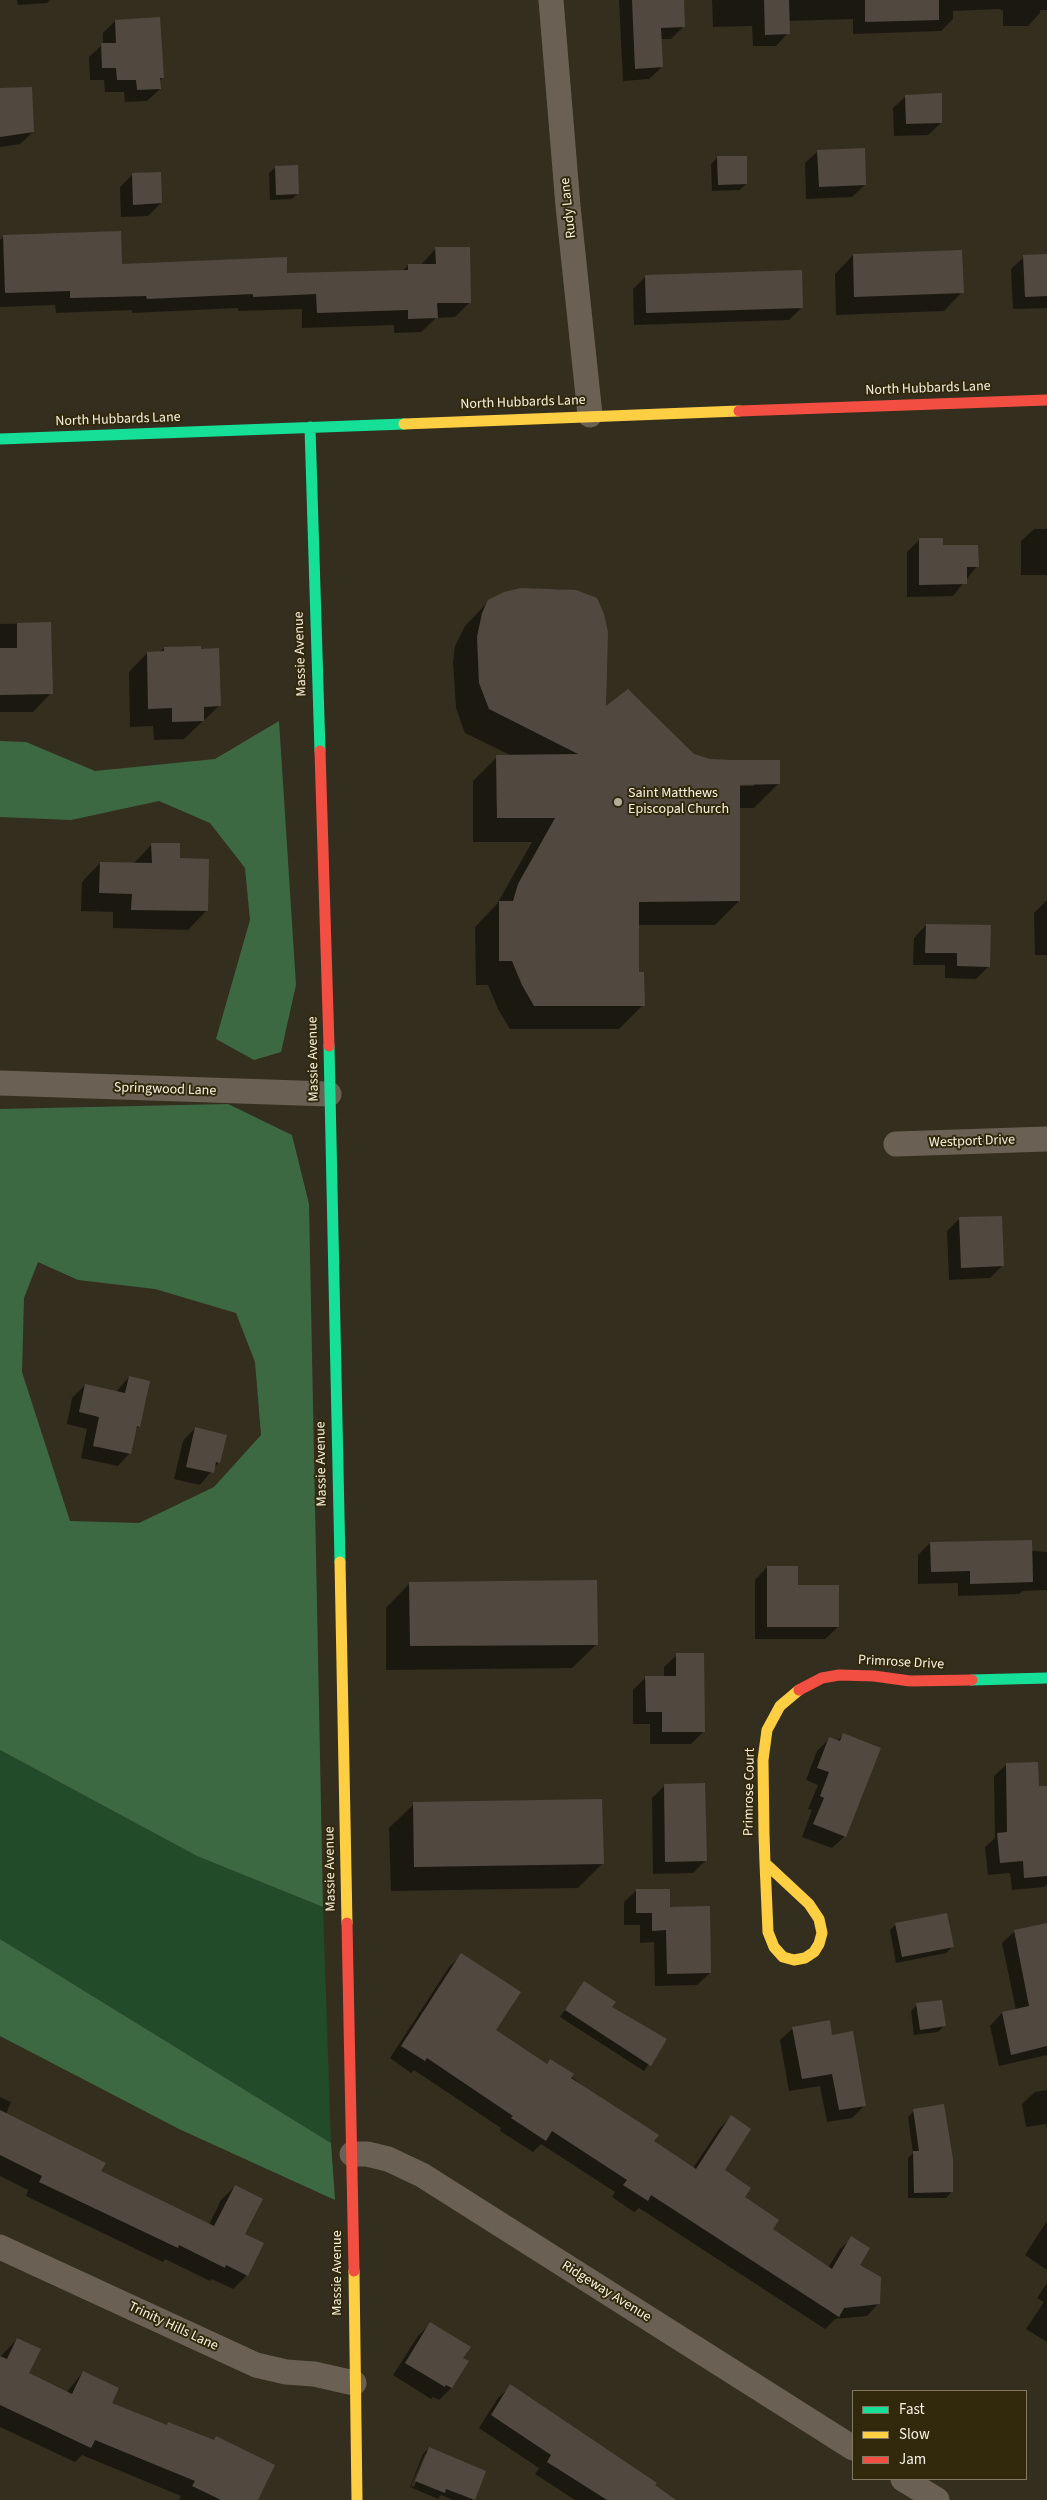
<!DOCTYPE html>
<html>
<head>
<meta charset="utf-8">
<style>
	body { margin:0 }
	#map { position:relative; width:1047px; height:2500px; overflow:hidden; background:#342e1f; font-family:"Source Sans 3",sans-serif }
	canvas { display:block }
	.legend { position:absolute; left:852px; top:2390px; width:175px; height:90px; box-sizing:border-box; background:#32280c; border:1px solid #827962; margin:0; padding:6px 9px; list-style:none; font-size:15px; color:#f9f3e3 }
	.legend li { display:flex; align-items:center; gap:10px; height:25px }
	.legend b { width:25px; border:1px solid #827962 }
</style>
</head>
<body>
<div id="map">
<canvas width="1047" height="2500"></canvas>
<ul class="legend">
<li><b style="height:6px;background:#16e098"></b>Fast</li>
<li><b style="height:6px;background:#ffcf43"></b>Slow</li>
<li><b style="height:6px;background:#f24e42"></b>Jam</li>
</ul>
</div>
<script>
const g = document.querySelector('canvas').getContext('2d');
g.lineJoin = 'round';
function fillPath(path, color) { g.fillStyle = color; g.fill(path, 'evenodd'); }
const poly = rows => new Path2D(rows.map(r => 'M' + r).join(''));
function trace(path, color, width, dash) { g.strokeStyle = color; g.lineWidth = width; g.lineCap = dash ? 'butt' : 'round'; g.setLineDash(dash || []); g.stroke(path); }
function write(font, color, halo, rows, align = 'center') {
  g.font = font + ' "Source Sans 3",sans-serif'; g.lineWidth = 4; g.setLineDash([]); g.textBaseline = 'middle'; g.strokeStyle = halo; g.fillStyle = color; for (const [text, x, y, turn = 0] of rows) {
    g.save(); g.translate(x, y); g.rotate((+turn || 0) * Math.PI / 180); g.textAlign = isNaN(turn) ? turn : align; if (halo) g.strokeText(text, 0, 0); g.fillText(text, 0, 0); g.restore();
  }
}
const green = poly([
	[0,1750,197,1856,323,1907,331,2143,0,1939]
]);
const forest = poly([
	[279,721,296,985,281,1052,254,1060,216,1039,250,920,245,868,210,823,159,801,71,820,0,817,0,741,26,742,95,771,215,759],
	[228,1104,292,1135,309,1204,323,1907,197,1856,0,1750,0,1109],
	[38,1262,78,1280,155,1289,236,1313,255,1362,261,1435,214,1487,139,1523,70,1521,22,1372,24,1298],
	[0,1939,331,2143,335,2200,179,2129,0,2036]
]);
const shadow = poly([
	[17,0,50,0,47,3,18,5],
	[619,0,683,0,684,26,671,39,661,39,662,67,649,79,623,81],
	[712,0,1047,0,1047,10,1040,10,1040,13,1028,26,1003,26,1003,11,999,9,953,11,953,19,941,31,853,34,853,19,788,21,788,33,776,46,753,46,752,26,713,27],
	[115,21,163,77,159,81,160,89,147,101,125,102,124,92,105,92,104,80,90,80,89,57,103,44,103,33],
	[0,90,33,132,20,144,0,147],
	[906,96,941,123,928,135,894,136,893,108],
	[818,151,865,185,852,197,806,199,805,163],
	[717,158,746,184,740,190,712,191,711,164],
	[276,167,298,193,292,199,270,200,269,173],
	[132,175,161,203,148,216,121,217,120,187],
	[4,236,120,265,286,274,402,271,408,265,421,265,436,248,470,302,455,317,436,318,421,332,394,333,394,325,302,328,302,309,238,311,238,308,132,313,132,310,56,313,55,305,0,307,0,240],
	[853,255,962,292,944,311,836,315,835,274],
	[1047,256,1047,308,1013,309,1011,269,1024,257],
	[646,276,801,308,789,320,634,325,633,289],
	[1034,529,1047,529,1047,575,1021,575,1021,541],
	[919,540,941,547,977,566,953,596,907,597,907,552],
	[559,589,576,591,605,708,693,755,778,784,754,808,739,808,739,901,715,925,637,925,638,973,643,1005,619,1029,510,1029,498,1009,488,985,476,985,475,927,497,904,532,842,473,842,473,781,497,757,512,756,465,733,456,708,453,662,455,646,465,626,489,601,521,590],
	[733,784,754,784,754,786,733,786],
	[50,623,51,693,33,712,0,712,0,624],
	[164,648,219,706,184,739,154,740,153,726,130,727,129,672,147,653,160,652],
	[152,844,179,860,206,911,188,930,113,928,113,912,81,911,82,882,100,863,133,864],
	[1047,900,1047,955,1035,955,1034,913],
	[926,925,989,966,976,979,945,978,945,965,913,965,914,938],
	[960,1218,1002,1266,990,1278,949,1280,947,1231],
	[129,1377,139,1426,135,1430,130,1453,118,1466,81,1458,87,1429,67,1424,72,1398,85,1385,116,1392],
	[195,1428,219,1462,200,1485,174,1479,183,1441],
	[930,1543,1047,1552,1047,1590,1023,1591,1019,1594,958,1596,958,1583,918,1584,918,1555],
	[767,1567,796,1586,838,1627,825,1639,755,1639,755,1580],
	[410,1583,597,1644,572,1668,386,1670,386,1608],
	[677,1655,704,1731,691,1744,650,1744,650,1724,633,1724,633,1690,645,1678,664,1677,664,1667],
	[844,1734,845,1836,832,1848,802,1837,812,1810,808,1809,818,1785,806,1780,817,1751,830,1738,837,1741],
	[1007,1764,1037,1788,1047,1788,1047,1884,1044,1887,1012,1890,1010,1873,988,1875,985,1847,995,1838,994,1776],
	[665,1785,705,1861,693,1873,653,1874,652,1798],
	[414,1804,602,1864,578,1888,391,1891,389,1828],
	[637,1890,669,1908,710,1973,697,1985,655,1986,654,1942,640,1943,640,1925,624,1925,624,1902],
	[896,1924,952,1947,946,1953,896,1963,890,1930],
	[1047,1924,1047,2055,999,2066,990,2026,1002,2013,1016,2010,1002,1943,1015,1931],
	[461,1955,495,2030,546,2065,550,2060,653,2141,693,2168,719,2129,731,2117,723,2170,743,2197,771,2230,828,2268,839,2250,852,2238,859,2265,879,2303,867,2316,835,2319,825,2329,639,2208,634,2212,612,2197,615,2192,541,2144,533,2152,500,2131,501,2128,414,2070,411,2073,390,2058,449,1967],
	[584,1983,611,2007,665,2039,644,2071,560,2017],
	[917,2005,944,2026,938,2032,914,2035,911,2011],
	[793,2028,831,2037,865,2105,852,2118,827,2122,820,2086,789,2091,780,2040],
	[1047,2090,1047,2129,1046,2124,1026,2127,1022,2104,1035,2092],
	[0,2097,11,2102,6,2114,100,2172,209,2225,221,2200,235,2186,244,2234,247,2275,233,2289,212,2279,210,2281,165,2259,163,2262,26,2196,28,2190,0,2176],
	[914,2111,952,2191,946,2198,908,2198,908,2158,913,2153,908,2117],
	[1047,2221,1047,2270,1025,2255],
	[1047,2283,1047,2342,1026,2329,1044,2302,1037,2298],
	[431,2323,462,2358,451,2388,439,2400,433,2397,431,2399,393,2375,418,2336],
	[17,2339,27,2374,66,2393,83,2372,111,2403,166,2426,169,2423,213,2441,216,2438,257,2500,179,2500,181,2496,82,2455,75,2462,0,2427,0,2357],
	[511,2386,654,2485,674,2500,575,2500,535,2474,539,2468,479,2428,498,2398],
	[429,2448,484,2472,473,2500,453,2500,441,2495,438,2499,410,2487,423,2454],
	[425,2454,427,2454,414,2487,411,2486]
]);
const building = poly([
	[632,0,684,0,685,27,661,28,663,67,635,69],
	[764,0,789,0,790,34,765,35],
	[865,0,939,0,939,20,865,22],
	[160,17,164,78,160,78,161,89,137,90,136,80,117,80,116,68,102,68,101,43,116,43,115,20],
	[32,87,34,132,0,137,0,88],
	[942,93,942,123,906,124,905,95],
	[865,148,866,185,819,187,817,150],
	[717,156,747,156,747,184,718,185],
	[298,165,299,194,276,195,275,166],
	[161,172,162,203,133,205,132,173],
	[121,231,122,264,287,257,287,273,408,270,408,264,436,264,435,247,470,247,471,303,437,303,438,318,408,319,408,310,317,313,316,294,253,297,253,294,147,299,146,296,70,298,70,291,5,293,3,235],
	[962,250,964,293,854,297,853,254],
	[1047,254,1047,296,1025,297,1023,255],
	[802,270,803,308,646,313,645,275],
	[919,538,943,538,943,545,978,545,979,567,967,567,967,584,919,585],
	[521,588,576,590,597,598,604,614,608,632,606,706,628,689,694,754,710,759,732,760,780,760,780,784,740,785,740,901,639,902,639,972,644,972,645,1006,534,1006,522,985,512,961,499,961,499,901,513,901,518,884,555,818,497,818,496,755,578,754,489,709,479,683,477,637,482,613,488,600,504,592],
	[51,622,53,694,0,695,0,648,17,648,17,623],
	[201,646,201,649,219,648,221,706,204,707,204,721,172,722,172,708,148,709,147,652,164,651,164,647],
	[151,843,180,843,180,858,209,859,208,911,131,910,132,894,99,893,100,862,152,863],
	[926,924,991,925,990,967,957,966,957,953,925,953],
	[1002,1216,1004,1266,961,1268,959,1217],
	[129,1376,150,1381,140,1427,137,1426,131,1454,93,1446,99,1417,79,1412,85,1384,125,1393],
	[195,1427,227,1435,220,1463,216,1462,214,1473,186,1467],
	[1032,1540,1033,1582,970,1584,970,1571,931,1572,930,1542],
	[767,1566,798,1566,798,1585,839,1585,839,1627,767,1627],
	[597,1580,598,1645,410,1646,409,1582],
	[676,1653,704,1653,705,1732,662,1732,662,1712,646,1712,645,1676,676,1676],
	[843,1733,881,1748,846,1837,813,1824,824,1798,820,1796,829,1772,817,1768,829,1737,840,1741],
	[1038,1762,1039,1786,1047,1786,1047,1876,1024,1878,1023,1861,1000,1863,997,1833,1007,1832,1006,1763],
	[705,1783,707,1861,665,1862,664,1784],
	[602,1799,604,1864,414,1867,413,1802],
	[636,1889,670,1889,670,1907,710,1906,711,1973,667,1974,666,1930,652,1931,652,1913,636,1913],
	[947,1913,954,1947,902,1957,895,1923],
	[1047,1923,1047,2046,1011,2055,1002,2012,1029,2006,1014,1930],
	[461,1953,521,1992,496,2030,547,2064,550,2059,574,2074,571,2078,659,2135,654,2141,696,2169,731,2115,751,2129,725,2170,751,2188,745,2197,779,2220,773,2229,832,2269,851,2236,870,2248,860,2265,881,2277,880,2304,844,2308,839,2317,651,2195,648,2201,623,2185,627,2180,552,2131,546,2141,511,2118,513,2116,427,2058,425,2061,401,2046],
	[584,1981,616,2002,612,2007,667,2039,651,2066,565,2010],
	[942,2000,946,2026,920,2030,916,2003],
	[830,2020,832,2035,853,2031,866,2106,839,2110,832,2074,802,2079,792,2027],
	[944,2104,953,2159,953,2192,914,2193,913,2151,919,2151,913,2109],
	[0,2110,106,2163,101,2171,214,2226,235,2185,263,2199,245,2234,264,2243,248,2276,226,2265,225,2268,179,2245,178,2248,39,2182,42,2176,0,2155],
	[430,2322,471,2347,463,2358,469,2361,452,2388,446,2385,445,2387,405,2363],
	[17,2338,41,2349,29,2373,72,2394,83,2371,119,2388,112,2403,167,2425,168,2422,214,2440,216,2436,275,2465,258,2500,221,2500,192,2486,195,2481,95,2440,91,2448,0,2405,0,2356,7,2359],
	[510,2384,657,2483,655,2485,676,2500,607,2500,547,2462,551,2455,491,2415],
	[429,2447,486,2471,475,2500,446,2489,445,2493,415,2481]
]);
const street = poly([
	[551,0,568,206,590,415],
	[0,1083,329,1094],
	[896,1144,1047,1139],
	[352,2154,367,2154,388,2159,422,2175,853,2448],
	[0,2247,256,2365,286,2372,314,2374,354,2383],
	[903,2479,937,2500]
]);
const fast = poly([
	[310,427,320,751],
	[0,439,404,424],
	[329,1046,340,1562],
	[972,1680,1047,1678]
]);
const slow = poly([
	[404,424,739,411],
	[340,1562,347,1923],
	[765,1863,809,1904,819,1919,822,1933,819,1944,814,1952,805,1958,794,1960,783,1957,774,1947,768,1932,765,1863,764,1834,763,1760,767,1730,780,1706,799,1690],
	[354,2271,357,2500]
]);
const jam = poly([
	[739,411,1047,400],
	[320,751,329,1046],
	[799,1690,822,1678,839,1675,874,1676,910,1681,972,1680],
	[347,1923,354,2271]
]);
const markers = [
	[618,802,5,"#b4ae9e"]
];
const streetNames = [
	["Rudy Lane",569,208,-96],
	["North Hubbards Lane",928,389,-2],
	["North Hubbards Lane",523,403,-2],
	["North Hubbards Lane",118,420,-2],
	["Massie Avenue",301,654,-92],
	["Massie Avenue",314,1059,-91],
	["Springwood Lane",165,1090,2],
	["Westport Drive",972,1142,-2],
	["Massie Avenue",322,1464,-91],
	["Primrose Drive",901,1663,3],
	["Primrose Court",750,1792,-89],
	["Massie Avenue",331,1869,-91],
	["Massie Avenue",338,2273,-90],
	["Ridgeway Avenue",606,2292,32],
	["Trinity Hills Lane",173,2327,25]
];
const poiNames = [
	["Saint Matthews",628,794],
	["Episcopal Church",628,810]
];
fillPath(green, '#224b29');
fillPath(forest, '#3d6942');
fillPath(shadow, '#0007');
fillPath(building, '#514940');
trace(street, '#6a6053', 25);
trace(fast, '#16e098', 11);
trace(slow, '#ffcf43', 11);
trace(jam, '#f24e42', 11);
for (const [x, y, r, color] of markers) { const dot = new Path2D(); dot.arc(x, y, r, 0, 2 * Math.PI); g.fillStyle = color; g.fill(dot); trace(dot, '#32280c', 2); }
write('14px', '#f9f3e3', '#32280c', streetNames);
write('14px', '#f9f3e3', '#32280c', poiNames, 'left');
</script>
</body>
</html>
